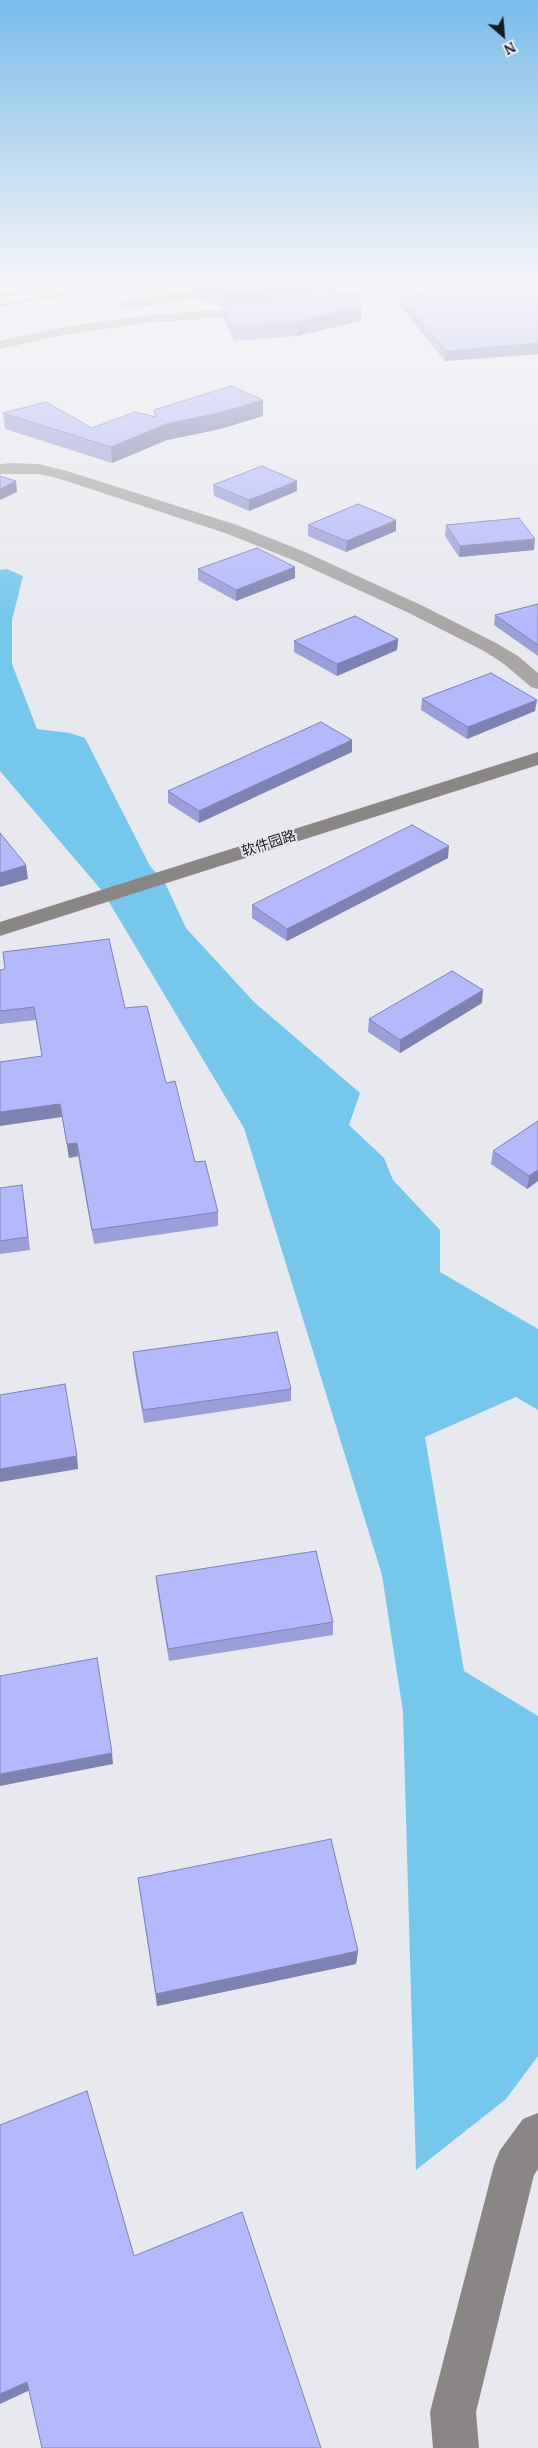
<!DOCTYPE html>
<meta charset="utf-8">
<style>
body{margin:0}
#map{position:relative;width:538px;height:2448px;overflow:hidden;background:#e8e9ef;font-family:"PT Serif",serif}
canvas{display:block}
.north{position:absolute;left:478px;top:10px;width:50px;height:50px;-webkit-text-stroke:4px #e8e9ef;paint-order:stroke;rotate:153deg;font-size:14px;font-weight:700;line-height:20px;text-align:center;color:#18191b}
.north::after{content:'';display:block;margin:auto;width:18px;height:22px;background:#18191b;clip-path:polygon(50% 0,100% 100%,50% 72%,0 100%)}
</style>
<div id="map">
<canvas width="538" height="2448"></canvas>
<div class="north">N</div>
</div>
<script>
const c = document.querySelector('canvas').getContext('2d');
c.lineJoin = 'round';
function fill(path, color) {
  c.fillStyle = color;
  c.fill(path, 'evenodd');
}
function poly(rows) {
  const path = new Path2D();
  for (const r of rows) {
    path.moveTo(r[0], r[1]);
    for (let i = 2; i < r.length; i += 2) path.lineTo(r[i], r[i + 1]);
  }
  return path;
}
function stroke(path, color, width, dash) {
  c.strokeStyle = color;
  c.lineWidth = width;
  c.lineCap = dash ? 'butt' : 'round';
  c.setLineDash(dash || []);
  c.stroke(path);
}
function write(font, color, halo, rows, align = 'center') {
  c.font = font + ' "PT Serif","Noto Sans SC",serif';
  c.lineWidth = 4;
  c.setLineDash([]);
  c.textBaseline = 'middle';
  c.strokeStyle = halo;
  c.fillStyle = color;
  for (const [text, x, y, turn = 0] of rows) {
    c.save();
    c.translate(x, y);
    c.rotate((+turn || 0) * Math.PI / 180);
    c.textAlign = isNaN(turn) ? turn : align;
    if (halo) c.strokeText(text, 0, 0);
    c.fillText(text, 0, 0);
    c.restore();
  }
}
fill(poly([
 [7,569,23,576,12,620,12,664,37,729,70,733,85,738,150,866,165,883,186,928,254,1002,360,1093,349,1125,384,1158,393,1180,440,1230,440,1272,538,1329,538,1410,516,1397,425,1437,464,1671,538,1716,538,2056,506,2099,416,2170,403,1712,382,1575,244,1128,103,892,0,771,0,570]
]), '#75c7ec');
fill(poly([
 [237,282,261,282,255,286,124,310,118,306,124,302,237,282],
 [319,282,331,282,349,304,348,307,338,307,319,282],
 [259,307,264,308,266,311,264,314,147,323,63,335,0,349,0,341,63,327,147,315,259,307],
 [12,463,38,464,67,471,237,525,305,552,421,605,496,643,518,656,538,673,538,689,531,687,504,664,484,651,409,613,293,560,225,533,57,478,38,474,0,474,0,464,12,463]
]), '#aaa6a6');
fill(poly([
 [538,752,538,765,0,936,0,922,538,752],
 [538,2113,538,2169,534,2175,476,2412,479,2448,433,2448,430,2412,494,2165,500,2150,523,2119,538,2113]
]), '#8b8686');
stroke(poly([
 [0,287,29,282],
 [0,296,80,282],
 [0,306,128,282]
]), '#6e6f72', 2, [4, 2]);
fill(poly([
 [312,282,312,296,308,298,361,306,361,321,297,336,234,341,223,319,223,307,196,299,196,284],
 [419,282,538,282,538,354,445,361,399,305,400,296,430,293],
 [154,410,263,416,220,429,167,440,112,463,5,429,3,413,92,428,155,417],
 [297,481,297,491,249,511,214,496,213,485],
 [308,525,396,531,346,552,308,536],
 [446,525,534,550,459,557,445,536],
 [295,567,295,578,236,601,198,580,198,569],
 [538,604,538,656,494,625,495,615],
 [398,639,397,650,337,676,294,652,294,641],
 [422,699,535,711,467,739,421,710],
 [352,740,352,752,199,823,168,803,168,791],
 [448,858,287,941,252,918,252,905],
 [0,970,125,1008,166,1083,195,1162,218,1212,218,1226,94,1244,78,1156,69,1158,62,1117,42,1056,36,1020,0,1024],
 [482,1003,400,1053,368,1032,369,1019],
 [538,1121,538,1181,527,1189,491,1164,493,1151],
 [0,1188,24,1198,30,1250,0,1254],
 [133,1352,291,1389,291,1401,144,1423,134,1365],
 [156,1576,333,1622,333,1635,169,1661,157,1588],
 [138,1878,358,1951,356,1964,157,2006]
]), '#9a9fd9');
fill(poly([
 [312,282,312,296,302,302,225,307,224,293],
 [361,306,361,321,297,336,297,322],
 [538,343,538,354,445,361,446,351],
 [263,400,263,416,220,429,167,440,112,463,111,447,166,424],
 [16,481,17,492,0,500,0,489],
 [297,481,297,491,249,511,249,500],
 [396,520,396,531,346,552,347,541],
 [535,539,534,550,459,557,460,546],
 [295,567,295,578,236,601,236,590],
 [398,639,397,650,337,676,337,664],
 [537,700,535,711,467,739,468,727],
 [352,740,352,752,199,823,199,811],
 [449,846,448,858,287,941,287,929],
 [26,865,28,879,0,887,0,873],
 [483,990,482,1003,400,1053,400,1040],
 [60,1104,62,1117,0,1126,0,1112],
 [77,1143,78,1156,69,1158,67,1144],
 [538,1170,538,1181,527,1189,529,1176],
 [77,1456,78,1469,0,1482,0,1469],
 [112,1753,113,1764,0,1786,0,1774],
 [358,1951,356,1964,157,2006,156,1994],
 [27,2382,30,2390,0,2404,0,2394]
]), '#7d82b0');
const building = poly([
 [211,282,312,282,302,287,224,293,196,284,211,282],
 [429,282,538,282,538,343,446,351,400,296,440,292,429,282],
 [359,294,361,306,297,322,233,326,223,304,359,294],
 [231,386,263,400,219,413,166,424,111,447,3,413,46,402,92,428,135,412,156,417,154,410,231,386],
 [262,466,297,481,249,500,213,485,262,466],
 [0,476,16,481,0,489,0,476],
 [358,504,396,520,347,541,308,525,358,504],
 [519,518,535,539,460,546,446,525,519,518],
 [257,548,295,567,236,590,198,569,257,548],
 [538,604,538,645,495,615,538,604],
 [355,616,398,639,337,664,294,641,355,616],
 [491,673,537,700,468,727,422,699,491,673],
 [321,722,352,740,199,811,168,791,321,722],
 [412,825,449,846,287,929,252,905,412,825],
 [0,833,26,865,0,873,0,833],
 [109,939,125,1008,147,1006,166,1083,175,1081,195,1162,205,1161,218,1212,92,1230,77,1143,67,1144,60,1104,0,1112,0,1062,42,1056,34,1007,0,1011,0,970,5,969,3,952,109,939],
 [452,971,483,990,400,1040,369,1019,452,971],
 [538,1121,538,1170,529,1176,493,1151,538,1121],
 [22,1185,28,1237,0,1241,0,1188,22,1185],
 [277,1332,291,1389,143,1410,133,1352,277,1332],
 [65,1384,77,1456,0,1469,0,1395,65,1384],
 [316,1551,333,1622,168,1649,156,1576,316,1551],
 [97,1658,112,1753,0,1774,0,1676,97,1658],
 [331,1839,358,1951,156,1994,138,1878,331,1839],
 [87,2091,134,2256,242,2212,321,2448,42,2448,27,2382,0,2394,0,2125,87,2091]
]);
fill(building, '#b3b9fc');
stroke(building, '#7d82b0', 1);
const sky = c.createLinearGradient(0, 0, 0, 624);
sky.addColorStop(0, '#7abcea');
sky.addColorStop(0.45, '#f5f5f8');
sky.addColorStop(1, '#f5f5f800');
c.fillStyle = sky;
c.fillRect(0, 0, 538, 624);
write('14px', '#18191b', '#e8e9ef', [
 ["软件园路",269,844,-18]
]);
</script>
